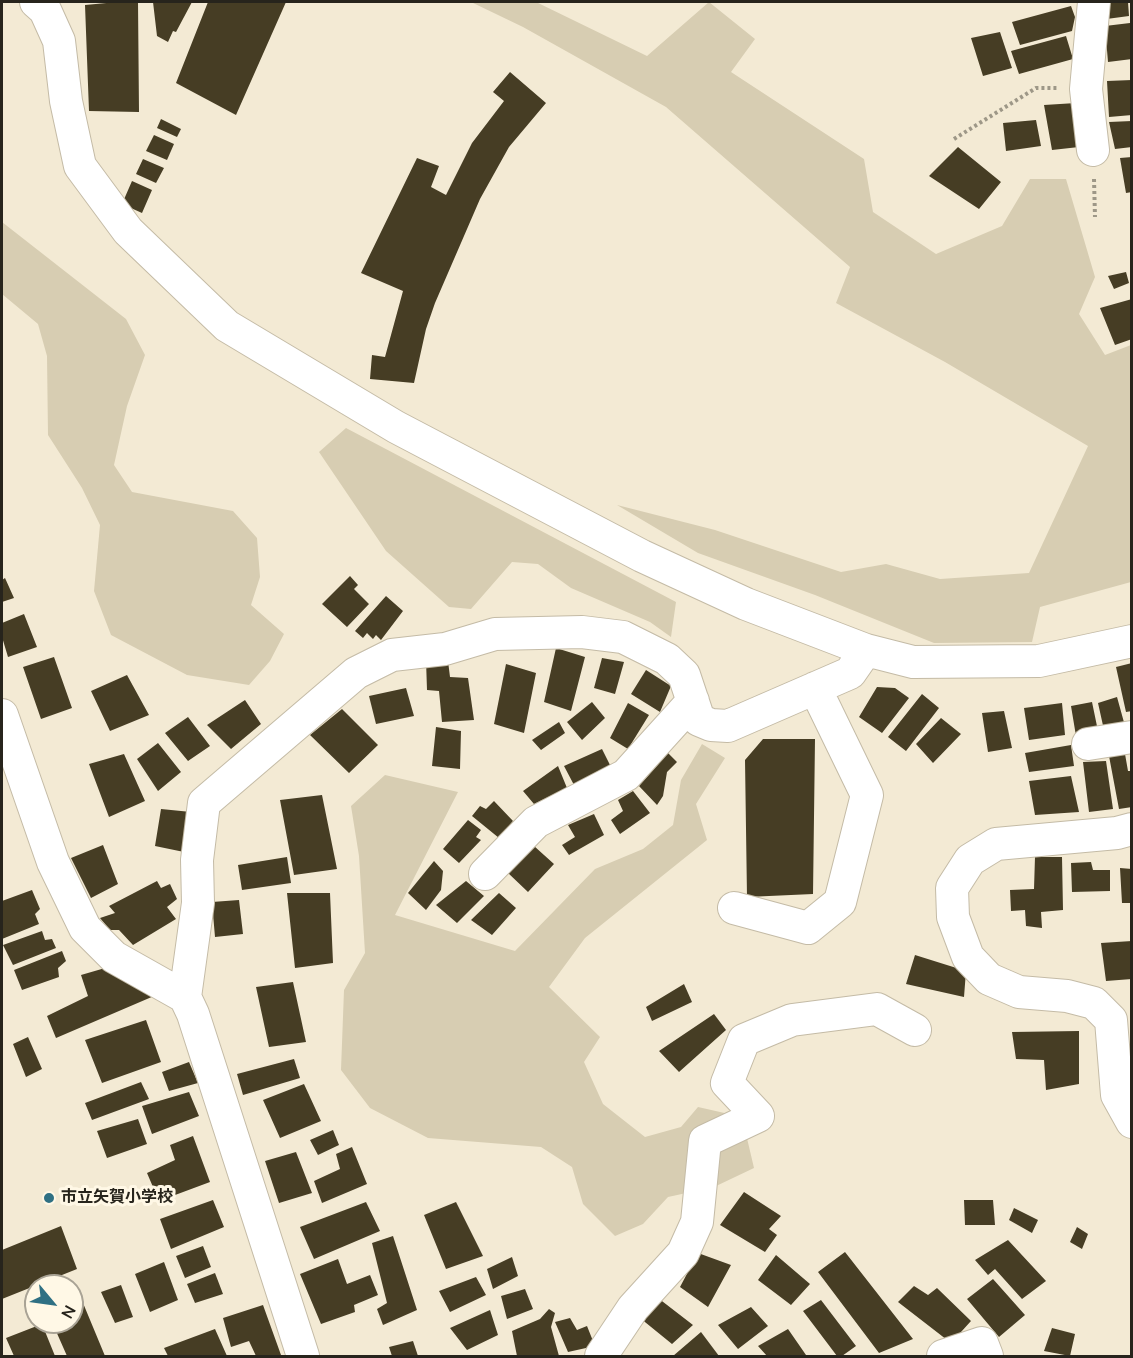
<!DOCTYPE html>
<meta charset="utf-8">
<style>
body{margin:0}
#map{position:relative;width:1133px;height:1358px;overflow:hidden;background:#f3ead4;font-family:"Nunito Sans",sans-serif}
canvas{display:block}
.frame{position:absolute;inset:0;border:3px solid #27241c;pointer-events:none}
.north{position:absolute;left:24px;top:1274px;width:60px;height:60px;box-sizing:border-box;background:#fff8e6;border:2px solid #a9a395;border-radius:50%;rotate:119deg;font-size:16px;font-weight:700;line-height:24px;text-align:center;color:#27241c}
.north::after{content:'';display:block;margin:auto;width:21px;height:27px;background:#2f7083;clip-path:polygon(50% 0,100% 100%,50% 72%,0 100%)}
</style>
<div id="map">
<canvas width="1133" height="1358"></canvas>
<div class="frame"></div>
<div class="north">N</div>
</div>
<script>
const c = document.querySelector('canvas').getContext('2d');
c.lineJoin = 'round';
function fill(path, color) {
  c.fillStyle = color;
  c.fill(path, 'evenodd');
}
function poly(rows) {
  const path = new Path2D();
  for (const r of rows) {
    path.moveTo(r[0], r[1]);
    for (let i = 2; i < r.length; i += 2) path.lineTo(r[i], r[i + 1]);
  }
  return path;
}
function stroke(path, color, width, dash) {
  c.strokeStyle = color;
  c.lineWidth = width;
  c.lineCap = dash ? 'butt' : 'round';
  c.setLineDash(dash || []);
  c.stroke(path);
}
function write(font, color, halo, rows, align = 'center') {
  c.font = font + ' "Nunito Sans","Noto Sans JP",sans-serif';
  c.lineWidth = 6;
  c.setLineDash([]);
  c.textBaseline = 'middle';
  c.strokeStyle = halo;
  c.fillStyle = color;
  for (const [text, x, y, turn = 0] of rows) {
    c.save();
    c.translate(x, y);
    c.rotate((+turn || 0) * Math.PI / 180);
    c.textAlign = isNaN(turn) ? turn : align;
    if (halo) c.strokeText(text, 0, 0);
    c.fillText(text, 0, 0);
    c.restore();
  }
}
fill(poly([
 [471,2,536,2,647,56,709,2,755,39,731,72,864,159,873,212,936,254,1002,226,1030,179,1066,179,1095,277,1079,314,1105,355,1131,345,1131,582,1040,607,1032,642,934,643,815,595,698,553,617,505,715,530,841,572,886,564,940,579,1029,573,1088,446,945,362,836,303,850,267,666,107,523,27],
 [2,222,126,319,145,355,127,406,114,465,132,492,233,511,257,538,260,577,251,605,284,634,270,661,249,685,187,675,111,635,94,591,100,525,82,488,48,435,47,356,38,324,2,294],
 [346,428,676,602,671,637,650,622,571,588,538,564,512,562,471,609,449,607,386,551,319,452],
 [702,744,725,758,696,804,707,840,585,938,549,987,600,1037,584,1062,603,1104,645,1137,681,1127,698,1107,742,1117,754,1168,714,1187,668,1197,643,1224,615,1236,583,1204,572,1167,541,1147,428,1138,370,1108,341,1070,344,990,365,953,359,856,351,806,385,775,458,792,395,915,515,951,595,869,643,849,673,825,681,780]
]), '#d7cdb2');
fill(poly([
 [117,2,138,2,139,112,89,111,85,5],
 [153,2,192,2,176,32,173,31,168,42,157,36],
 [208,2,286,2,236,115,176,83],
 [1102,2,1128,2,1129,16,1099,20],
 [1071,6,1075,17,1072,31,1020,45,1012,22],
 [1130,23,1132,59,1108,62,1105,26],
 [1000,32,1012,68,983,76,971,38],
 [1066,36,1073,59,1019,74,1011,51],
 [510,72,546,103,509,147,480,199,435,303,426,329,414,383,370,379,372,355,385,357,403,291,361,273,417,158,439,166,431,187,446,195,472,143,504,101,493,92],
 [1132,80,1132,115,1109,117,1107,81],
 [1076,103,1079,147,1052,150,1044,105],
 [161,119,181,129,177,137,157,128],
 [1036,120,1041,146,1006,151,1003,123],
 [1132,121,1132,147,1115,149,1109,122],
 [154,135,174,144,167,160,146,151],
 [958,147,1001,182,979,209,929,176],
 [1132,157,1132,192,1126,193,1120,158],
 [143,159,164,168,156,183,136,174],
 [132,181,152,190,142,213,122,204],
 [1126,272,1129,283,1114,289,1108,276],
 [1132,299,1132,339,1115,345,1100,308],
 [350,576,358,585,354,589,369,604,347,627,322,604],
 [5,578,14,598,2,602,2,580],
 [386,596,403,611,381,640,376,635,373,639,367,633,363,638,355,631],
 [24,614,37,647,8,657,2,637,2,623],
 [556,648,585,657,571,711,544,702],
 [54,657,72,708,41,719,23,667],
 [602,658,624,662,615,694,594,688],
 [426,660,448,661,450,677,468,678,474,720,442,722,439,691,427,690],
 [1132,663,1132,711,1126,712,1116,667],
 [506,664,536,673,524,733,494,724],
 [646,670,671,686,660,712,631,694],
 [127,675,149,715,110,731,91,691],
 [877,687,895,688,909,698,882,733,859,717],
 [406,688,414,716,376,724,369,696],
 [922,694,939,708,906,751,888,737],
 [1117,697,1125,726,1104,730,1098,703],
 [245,700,261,724,231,749,207,725],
 [592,702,605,718,582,740,567,722],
 [1092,702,1098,731,1076,736,1071,706],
 [628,703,649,715,628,749,610,738],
 [1062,703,1065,735,1029,740,1024,708],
 [342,709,378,745,349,773,310,735],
 [1004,711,1012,748,988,752,982,713],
 [188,717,210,746,188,761,165,733],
 [941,718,961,734,933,763,916,744],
 [559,722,565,733,541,750,532,740],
 [436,727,461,731,460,769,432,766],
 [763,739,815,739,813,894,747,897,745,760],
 [158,743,181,772,158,791,137,759],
 [1071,745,1074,766,1029,772,1025,753],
 [602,749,611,767,574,785,564,766],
 [668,753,677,762,667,772,663,796,657,805,639,786],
 [124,754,145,801,109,817,89,764],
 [1125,754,1128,771,1132,771,1132,807,1119,809,1109,756],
 [1106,761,1113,809,1089,812,1083,762],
 [558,766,567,788,534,804,523,791],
 [1071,776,1079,812,1035,815,1029,781],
 [633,791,650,813,620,834,611,820,623,811,618,800],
 [322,795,337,869,294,875,280,800],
 [494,801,513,821,499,838,472,816,480,806,486,809],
 [161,809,191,812,184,852,155,846],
 [594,814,604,835,569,855,562,845,575,837,568,825],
 [468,820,481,830,476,837,481,840,459,863,443,849],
 [103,845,118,884,91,898,71,858],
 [534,846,554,864,528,892,507,872],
 [287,857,291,883,242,890,238,865],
 [1035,857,1062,857,1063,910,1041,912,1042,928,1026,926,1025,910,1011,911,1010,890,1034,889],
 [434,861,443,871,441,890,426,910,408,893],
 [1091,862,1093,870,1110,870,1110,891,1072,892,1071,863],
 [1120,868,1132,869,1132,903,1122,903],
 [157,881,161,888,170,884,177,899,167,907,176,919,133,945,119,930,110,930,100,918,115,913,109,906],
 [466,881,484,896,457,923,436,905],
 [32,890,40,909,35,914,39,924,2,939,2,901],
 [287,893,330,893,333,963,295,968],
 [499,893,516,908,492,935,471,920],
 [239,900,243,934,215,937,212,902],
 [42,931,45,940,52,939,56,948,13,965,3,945],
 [1132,941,1132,979,1106,981,1101,943],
 [62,951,66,961,58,968,59,977,22,990,14,970],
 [915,955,966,971,964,997,906,984],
 [112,966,154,996,56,1038,47,1016,88,996,81,975],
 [293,982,306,1042,269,1047,256,987],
 [684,984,692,1002,652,1021,646,1007],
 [714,1014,726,1030,679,1072,659,1051],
 [146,1020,161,1062,102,1083,85,1040],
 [1079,1031,1079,1084,1046,1090,1044,1060,1016,1059,1012,1032],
 [28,1037,42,1069,26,1077,13,1044],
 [294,1059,300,1078,243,1095,237,1074],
 [189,1062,198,1083,169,1091,162,1072],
 [141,1082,149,1099,92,1120,85,1103],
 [304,1084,321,1121,280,1138,263,1100],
 [189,1092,199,1116,152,1134,142,1106],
 [138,1119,147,1144,107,1158,97,1131],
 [333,1130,339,1145,318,1155,310,1140],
 [193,1136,210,1182,159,1201,147,1173,175,1160,170,1145],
 [352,1147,367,1184,322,1203,314,1181,340,1169,336,1154],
 [296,1152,312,1193,279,1203,265,1161],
 [744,1192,781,1216,769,1229,777,1235,765,1252,720,1225],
 [213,1200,224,1227,171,1249,160,1219],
 [964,1200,993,1200,995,1225,965,1225],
 [366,1202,380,1231,314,1259,300,1227],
 [456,1202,483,1256,446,1269,424,1215],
 [1014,1208,1038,1220,1032,1233,1009,1220],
 [61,1226,77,1269,2,1299,2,1250],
 [1077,1227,1088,1234,1082,1249,1070,1242],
 [393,1236,417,1310,383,1325,377,1309,387,1303,372,1243],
 [1008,1240,1046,1281,1022,1299,995,1269,988,1275,975,1260],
 [203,1246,211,1267,185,1278,176,1256],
 [845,1252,913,1339,879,1353,818,1272],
 [698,1253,731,1265,708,1307,680,1287],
 [776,1255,810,1284,791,1305,758,1280],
 [512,1257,518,1276,493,1289,487,1269],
 [338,1259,347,1284,370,1275,378,1295,354,1305,355,1312,321,1324,300,1274],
 [164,1262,178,1300,150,1312,135,1274],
 [215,1273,223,1294,195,1303,187,1284],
 [476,1277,486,1295,450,1312,439,1291],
 [993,1279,1025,1315,999,1337,967,1299],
 [121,1285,133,1317,115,1323,101,1292],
 [914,1286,928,1295,937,1288,971,1321,951,1343,898,1302],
 [525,1289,533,1309,507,1319,501,1296],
 [658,1298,693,1325,672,1344,640,1318],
 [821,1300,856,1346,842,1356,837,1356,803,1311],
 [83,1303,105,1356,67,1356,52,1322,72,1322,72,1308],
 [263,1305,281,1355,278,1356,256,1356,249,1341,231,1347,223,1318],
 [751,1307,768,1326,738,1349,718,1325],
 [549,1309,555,1313,551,1327,559,1356,517,1356,512,1331,540,1319],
 [490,1310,498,1335,467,1350,450,1328],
 [570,1318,577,1330,587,1326,595,1346,568,1352,555,1322],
 [42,1324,55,1356,14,1356,6,1338],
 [1052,1328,1075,1334,1070,1356,1044,1351],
 [215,1329,227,1356,168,1356,164,1348],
 [788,1329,806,1355,767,1356,758,1346],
 [701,1332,719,1356,673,1356],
 [413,1341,418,1356,392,1356,389,1347]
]), '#463d24');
const minor = poly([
 [36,2,45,10,59,41,66,101,80,166,128,231,227,326,396,427,642,556,746,604,866,650,913,662,1039,661,1132,641],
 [1093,150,1086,89,1094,2],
 [2,715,53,862,85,928,114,957,185,997,193,1014,303,1356],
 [1088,744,1132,737],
 [1132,829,1117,833,996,844,970,860,952,888,953,917,968,957,989,979,1019,992,1067,996,1094,1003,1111,1020,1117,1095,1132,1122],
 [485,874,536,822,626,775,693,701],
 [734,908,808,928,840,902,867,795,815,688],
 [185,997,198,903,197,860,204,803,356,673,392,655,445,649,495,634,582,632,623,637,667,659,684,675,699,720,711,725,728,726,850,673,866,650],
 [601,1356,633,1308,683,1253,697,1222,705,1141,758,1116,727,1083,744,1040,792,1020,877,1009,915,1030],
 [943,1356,982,1343,987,1356]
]);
stroke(minor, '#c4bba6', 34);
stroke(poly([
 [954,139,1036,88,1058,88],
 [1094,179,1095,217]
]), '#9d9787', 4, [3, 3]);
stroke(minor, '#fff', 32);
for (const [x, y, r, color] of [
 [49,1198,6,"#2f7083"]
]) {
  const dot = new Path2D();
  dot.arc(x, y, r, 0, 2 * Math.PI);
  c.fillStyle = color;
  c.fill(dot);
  stroke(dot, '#fff8e6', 2);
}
write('bold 16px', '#27241c', '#fff8e6', [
 ["市立矢賀小学校",61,1198]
], 'left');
</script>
